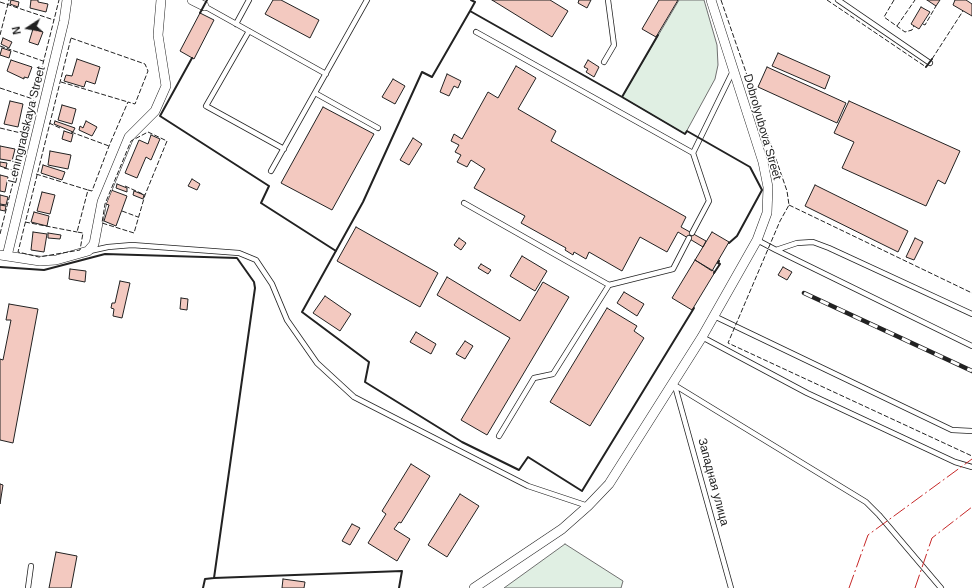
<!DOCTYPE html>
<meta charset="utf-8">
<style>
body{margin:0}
#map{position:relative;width:972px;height:588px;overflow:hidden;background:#fff;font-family:Arial,sans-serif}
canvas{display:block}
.north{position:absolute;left:8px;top:8px;width:40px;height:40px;-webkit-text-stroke:3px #fff;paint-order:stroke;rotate:258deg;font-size:11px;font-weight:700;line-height:16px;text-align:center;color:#222}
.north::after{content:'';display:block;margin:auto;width:14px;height:18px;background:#222;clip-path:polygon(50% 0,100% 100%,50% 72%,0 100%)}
</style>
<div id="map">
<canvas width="972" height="588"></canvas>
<div class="north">N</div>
</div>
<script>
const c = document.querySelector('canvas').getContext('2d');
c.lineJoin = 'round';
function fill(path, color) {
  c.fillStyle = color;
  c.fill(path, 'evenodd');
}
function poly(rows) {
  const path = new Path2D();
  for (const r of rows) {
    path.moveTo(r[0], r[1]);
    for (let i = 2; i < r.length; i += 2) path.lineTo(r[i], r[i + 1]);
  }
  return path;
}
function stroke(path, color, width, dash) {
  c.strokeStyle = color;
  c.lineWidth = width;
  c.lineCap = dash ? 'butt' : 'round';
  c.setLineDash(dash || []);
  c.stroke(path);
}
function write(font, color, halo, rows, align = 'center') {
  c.font = font + ' Arial,sans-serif';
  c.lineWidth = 3;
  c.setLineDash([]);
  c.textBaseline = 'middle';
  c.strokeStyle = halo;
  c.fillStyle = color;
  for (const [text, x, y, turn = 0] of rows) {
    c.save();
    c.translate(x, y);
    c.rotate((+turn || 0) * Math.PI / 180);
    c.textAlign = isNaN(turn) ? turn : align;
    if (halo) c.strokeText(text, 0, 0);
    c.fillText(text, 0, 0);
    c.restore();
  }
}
const green = poly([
 [679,0,704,0,717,45,718,65,715,79,685,134,622,97,679,0],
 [565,544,623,581,621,588,504,588,565,544]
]);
fill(green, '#e0efe3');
stroke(green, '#6f6f6f', 1);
const building = poly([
 [11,0,19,2,18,7,10,4,11,0],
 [31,0,38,0,38,2,48,4,46,12,30,8,31,0],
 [273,0,281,0,319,20,310,38,265,14,273,0],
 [492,0,550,0,568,11,552,37,492,0],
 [579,0,591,0,587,8,578,3,579,0],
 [659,0,678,0,656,37,642,29,659,0],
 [927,0,940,0,936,6,927,0],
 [955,0,966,0,972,4,972,16,953,5,955,0],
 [921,7,930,12,919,29,911,24,921,7],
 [200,13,214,20,194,59,180,51,200,13],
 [33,29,43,32,38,45,29,42,33,29],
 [3,38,12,42,9,48,1,44,3,38],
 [2,48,11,51,9,58,0,55,2,48],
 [778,53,830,76,825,89,772,66,778,53],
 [77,59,100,67,95,84,86,81,84,87,64,81,66,75,72,76,77,59],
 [11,60,32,67,28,78,24,77,24,79,7,71,11,60],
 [588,60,599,67,594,77,586,72,588,69,584,67,588,60],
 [516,66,536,78,518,109,556,131,551,141,686,217,681,227,706,241,703,247,678,232,667,252,640,237,622,271,589,252,586,259,574,252,573,255,565,250,566,248,521,223,525,216,474,188,485,169,471,160,467,167,457,162,461,155,455,152,459,145,451,141,454,134,462,139,488,92,498,98,516,66],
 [767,67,846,103,837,123,758,87,767,67],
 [447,74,461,81,458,88,454,86,449,96,440,92,447,74],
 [393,79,405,86,395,104,382,97,393,79],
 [10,101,23,104,18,127,4,124,10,101],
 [849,101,960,151,945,184,938,180,926,206,842,168,854,142,834,133,849,101],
 [62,105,76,109,72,124,58,120,62,105],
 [323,107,374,134,332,210,281,183,323,107],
 [55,121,75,128,73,132,54,124,55,121],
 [86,121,97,127,92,136,79,130,80,126,83,128,86,121],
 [64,131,73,134,71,142,62,139,64,131],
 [151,135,160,139,151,160,146,157,137,178,125,173,139,140,148,144,151,135],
 [413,138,422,144,409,165,400,160,413,138],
 [0,146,15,149,12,161,0,159,0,146],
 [50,151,71,155,68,169,48,165,50,151],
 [0,162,7,163,6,168,0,166,0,162],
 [43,165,65,172,62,180,41,173,43,165],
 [0,175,8,177,5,192,0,191,0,175],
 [192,179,200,184,197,190,188,186,192,179],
 [117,184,127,188,127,192,116,188,117,184],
 [815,185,908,231,898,252,805,206,815,185],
 [111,190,127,196,116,226,104,221,109,205,106,204,111,190],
 [134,191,144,195,143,199,133,195,134,191],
 [42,192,55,195,50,214,37,211,42,192],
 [0,195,8,197,6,205,0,204,0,195],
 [0,205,6,206,5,211,0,210,0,205],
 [34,212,49,216,47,226,31,222,34,212],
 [356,227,438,273,420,307,337,261,356,227],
 [33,232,47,234,44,252,31,250,33,232],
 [712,232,729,242,712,271,695,260,712,232],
 [48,233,61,235,60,239,48,238,48,233],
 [459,238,466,243,461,250,454,245,459,238],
 [915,238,923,242,914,260,906,257,915,238],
 [522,256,547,271,535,291,510,276,522,256],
 [695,260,715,272,692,310,672,298,695,260],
 [481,264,491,270,488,274,478,268,481,264],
 [783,267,792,272,787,280,778,275,783,267],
 [70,269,86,271,85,282,69,279,70,269],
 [447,277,520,321,543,282,569,297,487,435,461,420,510,338,437,295,447,277],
 [120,281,130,283,122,318,113,316,114,309,111,308,112,303,115,303,120,281],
 [624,292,644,304,637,316,617,303,624,292],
 [325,296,351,314,340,331,313,313,325,296],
 [181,298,188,299,187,310,180,309,181,298],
 [9,304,38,309,13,443,0,440,0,359,3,360,11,320,6,320,9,304],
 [607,308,637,326,634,331,644,338,590,426,550,402,607,308],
 [416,332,436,344,431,354,410,342,416,332],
 [465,341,473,346,465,359,456,354,465,341],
 [411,464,430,476,401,523,399,522,394,529,410,539,397,561,368,543,386,514,382,511,411,464],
 [0,484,3,485,0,504,0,484],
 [460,494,479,506,447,557,428,545,460,494],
 [352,524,360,528,350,545,342,541,352,524],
 [56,552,77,556,71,588,49,588,56,552],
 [283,579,305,582,304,588,282,588,283,579]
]);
fill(building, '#f3c9c0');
stroke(building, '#222', 1);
const service = poly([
 [838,0,930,63],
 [204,6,326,74],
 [236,24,249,0],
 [249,31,206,106,284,149],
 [476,32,693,153,733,71],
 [604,62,614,45,608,0],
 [315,93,378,128],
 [271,171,367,0],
 [464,203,609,285,673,269,689,238],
 [692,233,709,201,693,153],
 [757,240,776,250,797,243,813,242,829,248,972,314],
 [776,250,972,346],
 [90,251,108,247,132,245,239,253,256,260,272,284,287,320,317,363,354,397,528,486,588,506],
 [714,316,952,430,972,431],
 [702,337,807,393,955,462,972,467],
 [675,386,731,588],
 [676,386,866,502,879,515,941,588],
 [499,436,534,378,553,374,609,285],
 [28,588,31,566]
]);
const minor = poly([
 [192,0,204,6],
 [0,255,40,261,56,260,88,251,94,244,102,202,129,137,155,111,166,86,158,35,161,0],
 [7,256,64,21,67,0],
 [474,588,562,529,588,506,609,484,702,337,757,240,767,213,768,187,763,162,711,0]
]);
stroke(service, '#222', 6);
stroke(minor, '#222', 10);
stroke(service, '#fff', 4.5);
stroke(minor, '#fff', 9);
const rail = poly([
 [804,293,972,371]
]);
stroke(rail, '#222', 4.5);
stroke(rail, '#fff', 3, [9]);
stroke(poly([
 [721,0,787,191,789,205,780,221,728,343,972,456],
 [827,0,926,67],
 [894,0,884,17,905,32,912,30,914,26],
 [0,2,54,20],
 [923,24,925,25,936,6],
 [897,26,915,0],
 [0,35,9,0],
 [71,38,145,64,148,71,135,104,128,102,109,146,92,191,88,190,77,232,83,233,80,250,39,257,18,252,71,38],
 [0,46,43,61],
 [932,59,963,11],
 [61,82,128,102],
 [0,88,33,99],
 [49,123,60,128],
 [0,128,25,134],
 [71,132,109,146],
 [148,132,167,141,145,195,134,233,102,223,105,204,131,141,148,132],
 [4,168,16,171],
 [36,174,88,190],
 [125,186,145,195],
 [789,205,972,293],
 [122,211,138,217],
 [25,222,77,232],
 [0,234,59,0]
]), '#222', 1, [5, 2]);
stroke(poly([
 [471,0,475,2,470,11,432,77,422,72,363,202,302,312,369,362,365,382,462,442,519,470,528,457,582,491,694,308],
 [470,11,622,97],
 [200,13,207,0],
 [658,35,622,97,685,134,687,131,750,167,762,190,737,236,729,243],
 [192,58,160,116,269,186,261,203,336,251],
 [926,67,932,59],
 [0,267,44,270,105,254,237,258,254,282,255,288,214,578,205,579,203,588],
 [714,273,720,264,718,263,719,261],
 [214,578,402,571,399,588]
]), '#222', 2);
stroke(poly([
 [849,588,868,535,972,459],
 [915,588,932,538,972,507]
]), '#c62828', 1, [14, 3, 2, 3]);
write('12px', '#222', '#fff', [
 ["Leningradskaya Street",27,125,-76],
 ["Dobrolyubova Street",762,127,74],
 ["Западная улица",713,482,75]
]);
</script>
